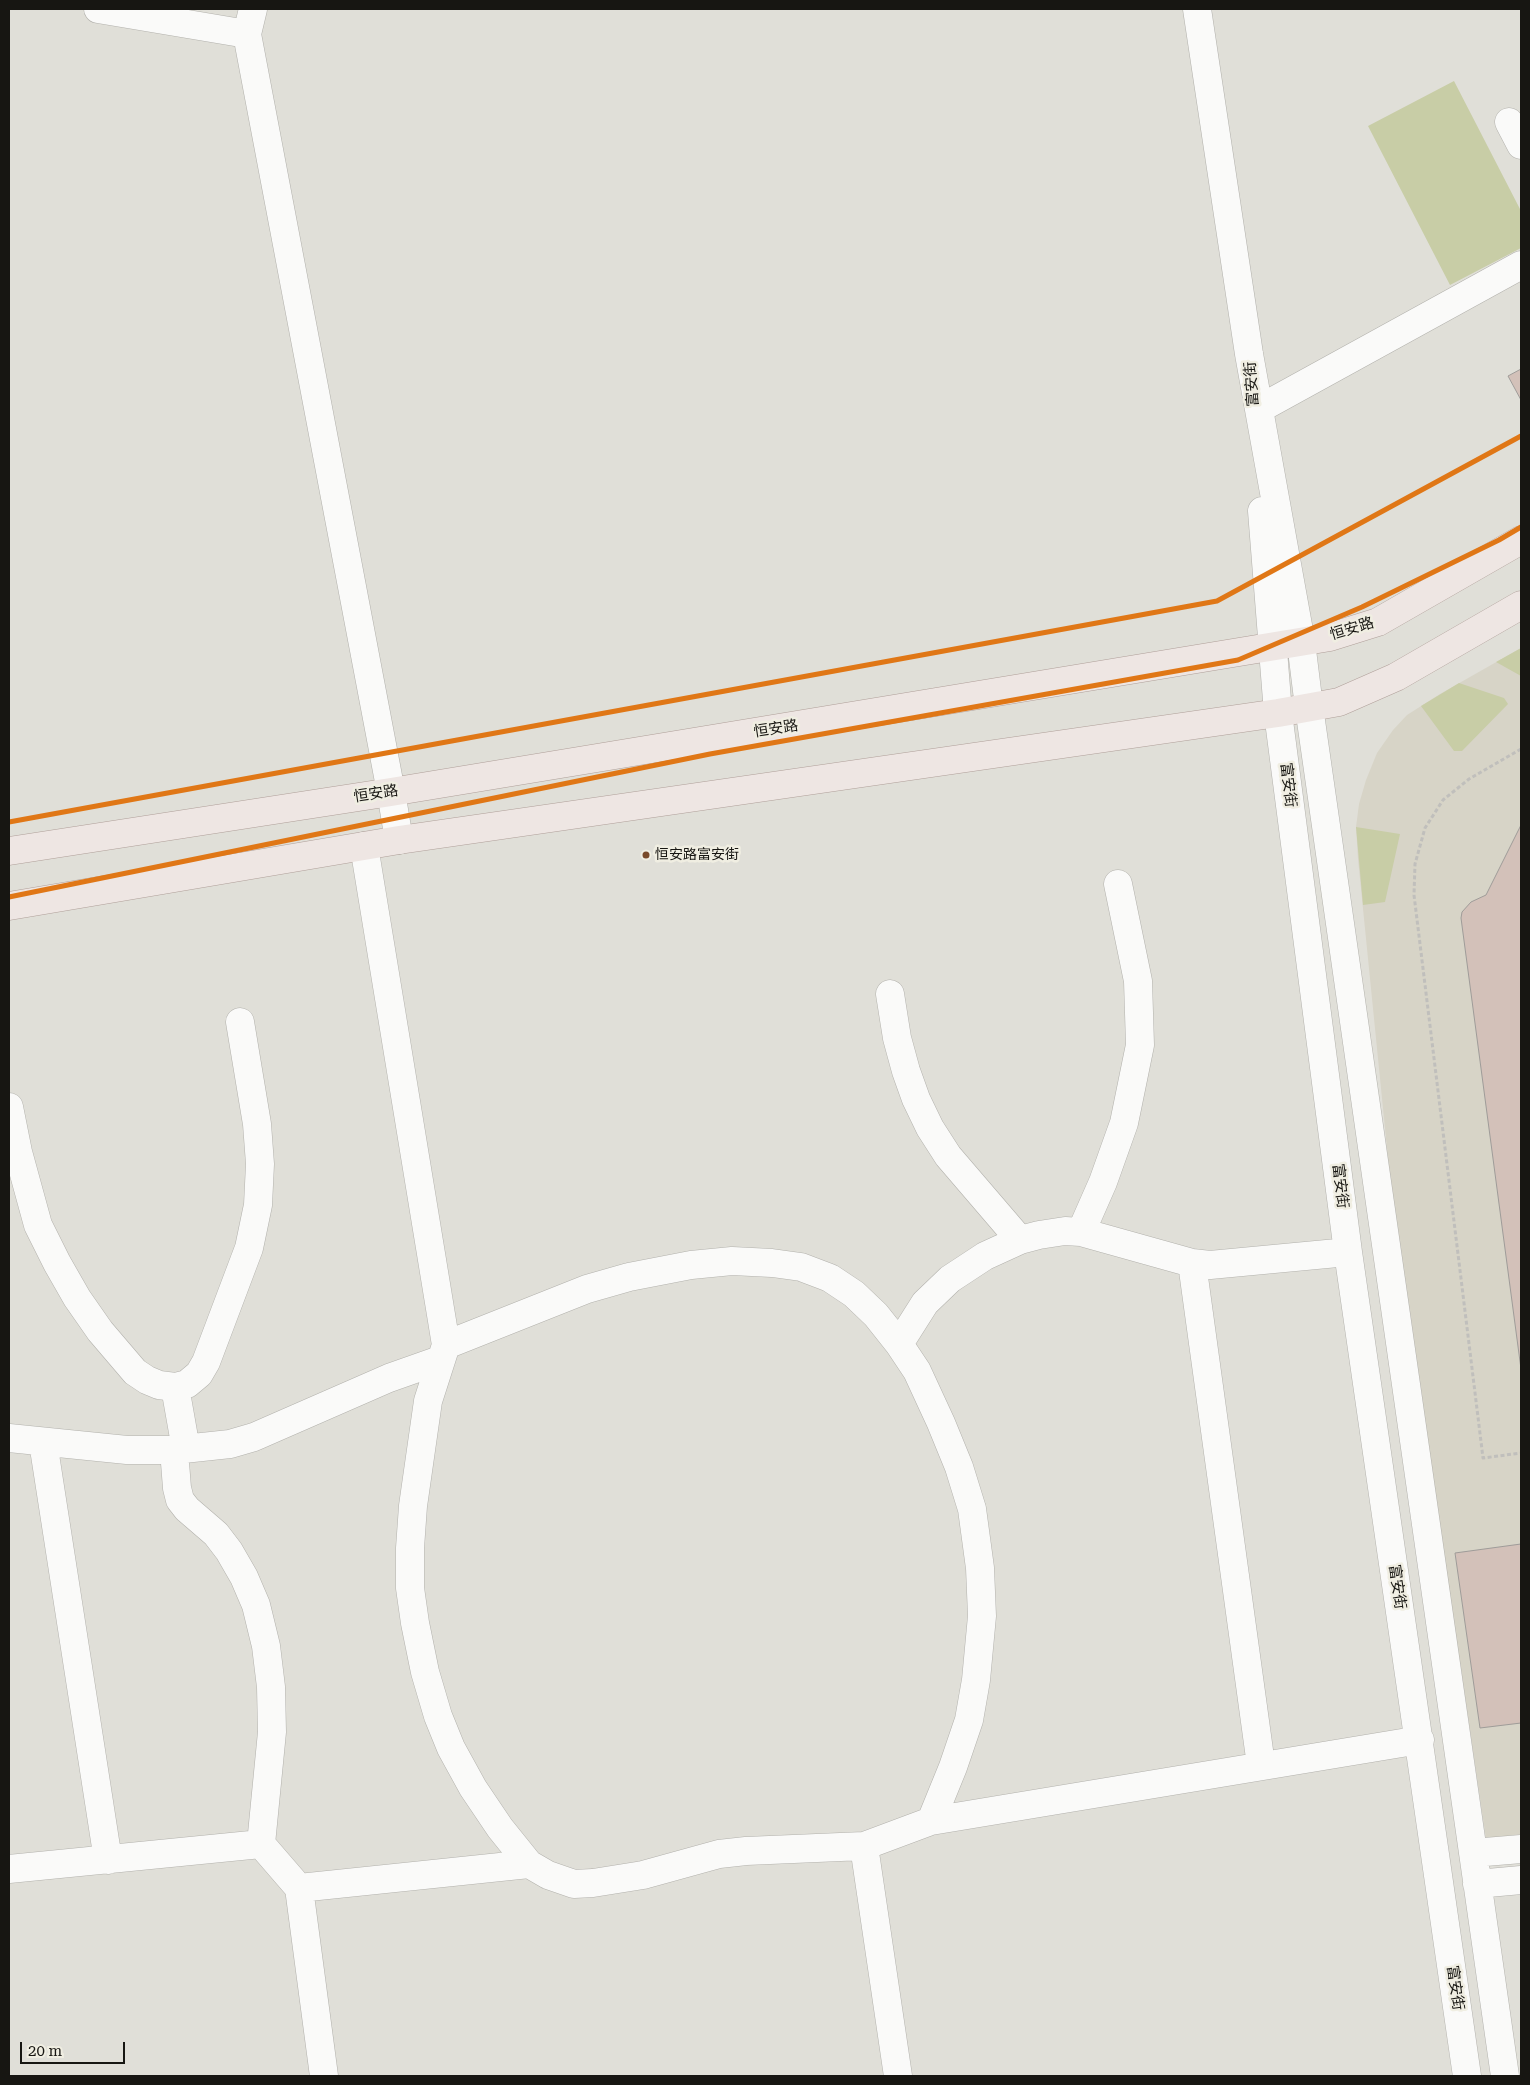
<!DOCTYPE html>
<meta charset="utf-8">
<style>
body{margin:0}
#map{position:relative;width:1530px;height:2085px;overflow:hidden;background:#e0dfd8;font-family:"Roboto Serif",serif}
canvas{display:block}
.frame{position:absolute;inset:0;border:10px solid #171612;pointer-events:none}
.scale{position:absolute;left:20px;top:2042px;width:105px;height:22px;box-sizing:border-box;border:2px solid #171612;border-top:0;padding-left:6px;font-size:15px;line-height:18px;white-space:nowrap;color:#171612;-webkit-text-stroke:4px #f0eee2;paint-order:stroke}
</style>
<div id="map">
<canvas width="1530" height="2085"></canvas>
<div class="frame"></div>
<div class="scale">20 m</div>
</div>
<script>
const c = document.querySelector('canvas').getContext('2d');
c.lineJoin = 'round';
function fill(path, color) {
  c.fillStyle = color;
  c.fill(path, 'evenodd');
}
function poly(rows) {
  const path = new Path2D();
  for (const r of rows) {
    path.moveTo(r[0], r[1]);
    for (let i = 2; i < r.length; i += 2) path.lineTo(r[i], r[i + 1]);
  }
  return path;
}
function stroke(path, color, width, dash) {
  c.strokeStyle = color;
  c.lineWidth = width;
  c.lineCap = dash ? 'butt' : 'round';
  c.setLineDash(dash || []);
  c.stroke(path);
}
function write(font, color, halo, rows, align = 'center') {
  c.font = font + ' "Roboto Serif","Noto Sans SC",serif';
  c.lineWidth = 5;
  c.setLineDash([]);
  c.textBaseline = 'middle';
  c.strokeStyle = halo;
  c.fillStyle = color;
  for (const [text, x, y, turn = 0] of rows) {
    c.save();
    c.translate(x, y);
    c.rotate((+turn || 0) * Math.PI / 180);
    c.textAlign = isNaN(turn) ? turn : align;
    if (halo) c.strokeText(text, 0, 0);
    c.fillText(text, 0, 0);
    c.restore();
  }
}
fill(poly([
 [1521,648,1521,1834,1486,1839,1394,1218,1358,859,1356,827,1359,804,1366,780,1377,753,1393,730,1407,715,1440,694]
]), '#d7d4c7');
fill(poly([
 [1454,81,1521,211,1521,248,1450,285,1368,126],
 [1521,648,1521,676,1496,662],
 [1459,683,1504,698,1508,704,1462,751,1454,751,1421,706],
 [1356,827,1400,834,1385,902,1363,905]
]), '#c8cda6');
const building = poly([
 [1521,369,1521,400,1508,376,1521,369],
 [1521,825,1521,1369,1461,918,1462,912,1471,902,1486,895,1521,825],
 [1521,1544,1521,1723,1480,1728,1455,1553,1521,1544]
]);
fill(building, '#d3c1b9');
stroke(building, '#9f9c99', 1);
const minor = poly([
 [98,9,247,34],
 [253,9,247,34,391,792,399,840],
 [1197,9,1249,354,1301,642,1309,707,1505,2076],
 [1509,122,1521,145],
 [1259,409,1521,265],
 [1262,511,1278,713,1348,1252,1467,2076],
 [364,846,446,1345,428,1401,413,1506,410,1548,410,1588,415,1623,425,1672,438,1716,451,1748,473,1788,500,1828,529,1864,548,1875,574,1884,593,1883,643,1875,719,1854,746,1851,864,1846,931,1821,1420,1740],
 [890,994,897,1038,906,1071,916,1099,930,1128,948,1156,1020,1240],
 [9,1107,18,1152,38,1225,57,1263,77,1298,100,1331,135,1372,147,1380,159,1385,175,1387,187,1384,199,1374,206,1362,249,1248,258,1205,260,1164,257,1124,240,1022],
 [1081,1232,1103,1182,1124,1123,1140,1045,1138,981,1118,884],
 [1192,1263,1261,1765],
 [899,1344,925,1303,950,1279,985,1256,1020,1240,1039,1235,1065,1231,1081,1232,1192,1263,1210,1265,1348,1252],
 [446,1345,587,1289,629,1277,691,1265,732,1261,772,1263,801,1267,830,1278,854,1294,876,1315,899,1344,917,1371,941,1423,959,1467,972,1509,980,1568,982,1616,976,1680,969,1720,953,1767,931,1821],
 [175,1387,186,1449],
 [9,1438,127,1450,174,1450,230,1444,254,1437,389,1378,440,1360],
 [43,1442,108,1860],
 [174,1450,177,1488,180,1500,187,1509,216,1534,229,1551,244,1577,256,1605,266,1646,271,1687,272,1732,261,1844,299,1888,324,2076],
 [864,1846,898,2076],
 [1473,1853,1521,1849],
 [9,1869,261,1844],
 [1477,1884,1521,1880],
 [299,1888,529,1864]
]);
const major = poly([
 [9,851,391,792,1330,637,1378,622,1521,540],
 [9,906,399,840,1278,713,1339,702,1396,677,1521,605]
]);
stroke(minor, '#b2b1ac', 29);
stroke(major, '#af9f99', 29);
stroke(poly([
 [1521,749,1469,779,1443,800,1425,828,1415,864,1414,895,1483,1458,1521,1453]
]), '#c0bfbc', 3, [4, 2.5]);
stroke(minor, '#fafaf9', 28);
stroke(major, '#eee6e3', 28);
stroke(poly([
 [9,822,1217,601,1521,436],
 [9,897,710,754,1238,660,1362,607,1499,540,1521,527]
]), '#e07716', 5);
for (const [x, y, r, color] of [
 [646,855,4.5,"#7a4b2a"]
]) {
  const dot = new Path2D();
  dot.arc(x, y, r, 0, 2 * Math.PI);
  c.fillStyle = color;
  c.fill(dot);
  stroke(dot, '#f0eee2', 2);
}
write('14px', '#171612', '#f0eee2', [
 ["恒安路富安街",655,855]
], 'left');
write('15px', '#171612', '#f0eee2', [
 ["富安街",1252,384,-94],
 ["恒安路",1352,629,-17],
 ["恒安路",776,729,-9],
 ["富安街",1288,785,83],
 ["恒安路",376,794,-9],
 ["富安街",1340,1186,83],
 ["富安街",1397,1587,82],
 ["富安街",1455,1988,82]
]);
</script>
